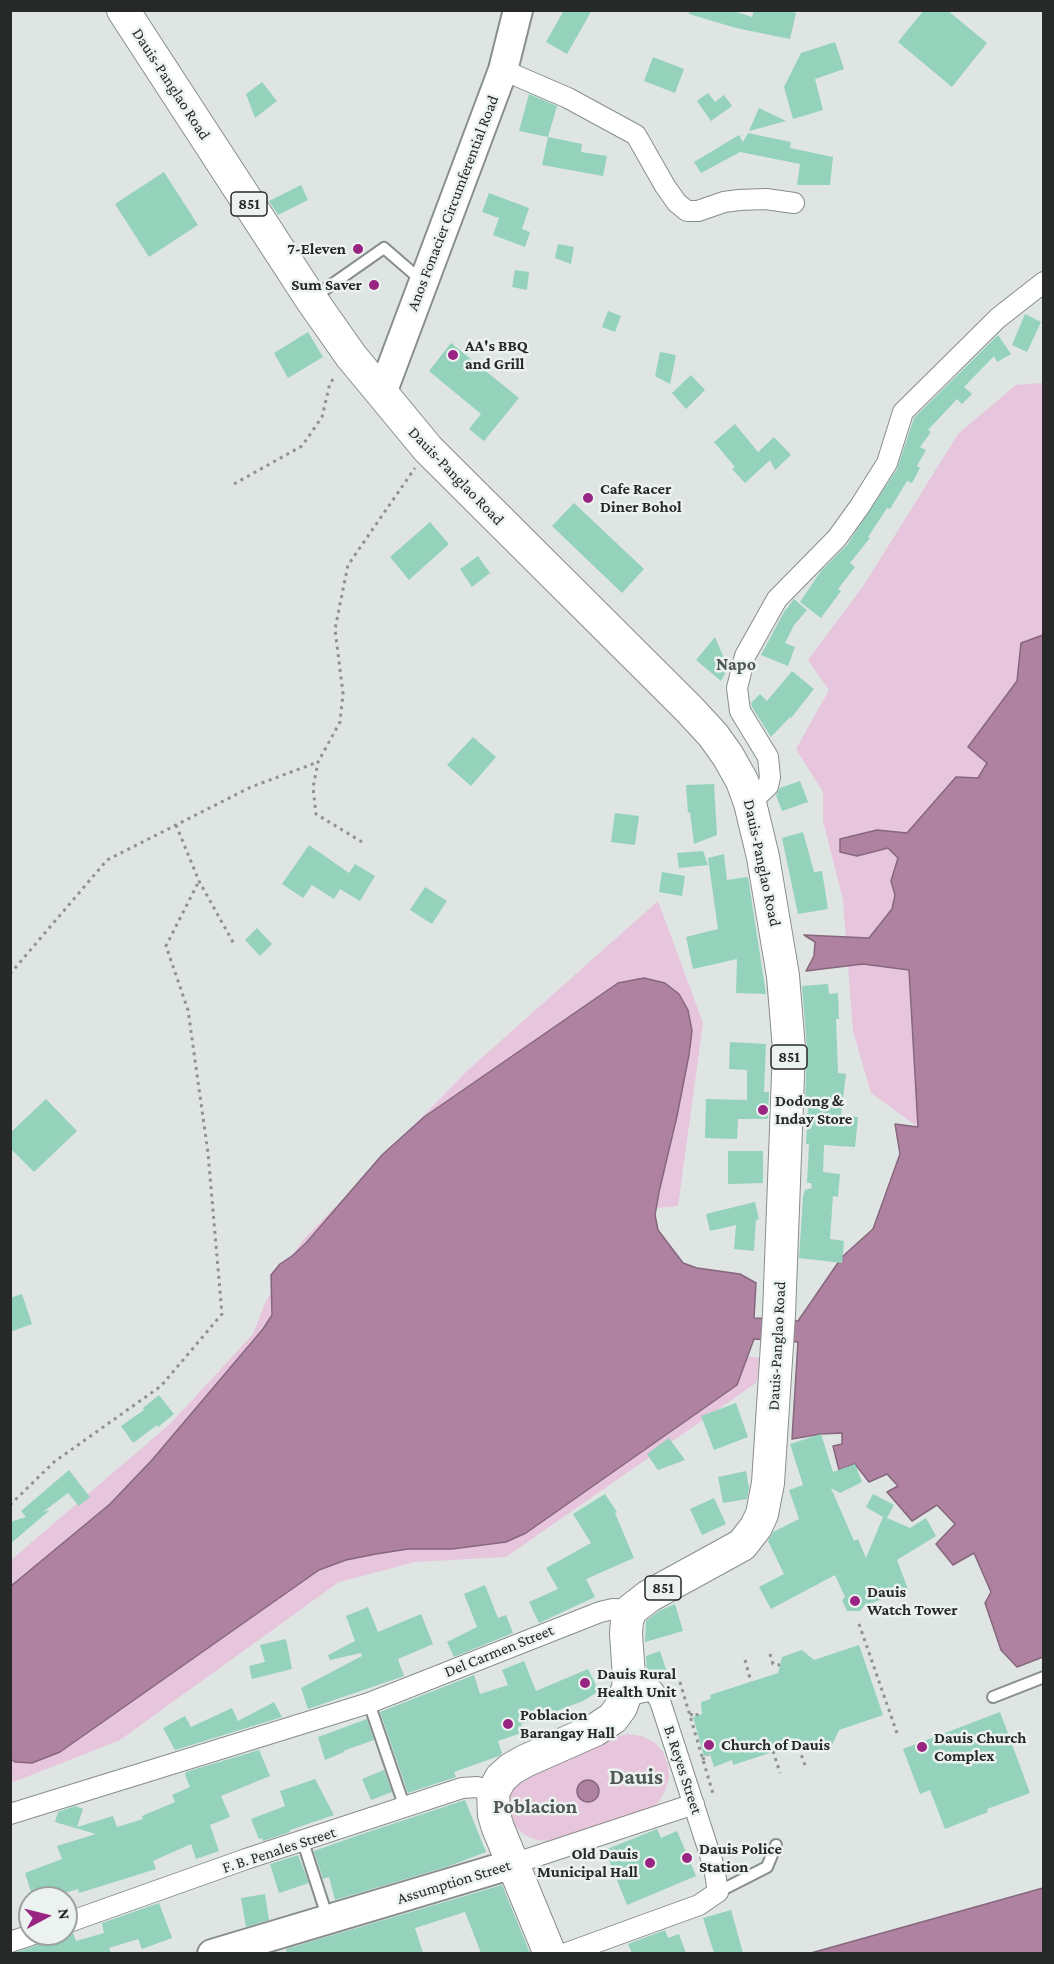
<!DOCTYPE html>
<style>
body{margin:0}
#map{position:relative;width:1054px;height:1964px;overflow:hidden;background:#dee5e2;font-family:"Crimson Pro",serif}
canvas{display:block}
.frame{position:absolute;inset:0;border:12px solid #272928;pointer-events:none}
.north{position:absolute;left:18px;top:1886px;width:60px;height:60px;box-sizing:border-box;background:#ebf2ef;border:2px solid #9da29f;border-radius:50%;rotate:83deg;font-size:16px;font-weight:700;line-height:24px;text-align:center;color:#272928}
.north::after{content:'';display:block;margin:auto;width:21px;height:27px;background:#992582;clip-path:polygon(50% 0,100% 100%,50% 72%,0 100%)}
</style>
<div id="map">
<canvas width="1054" height="1964"></canvas>
<div class="frame"></div>
<div class="north">N</div>
</div>
<script>
const c = document.querySelector('canvas').getContext('2d');
c.lineJoin = 'round';
function fill(path, color) {
  c.fillStyle = color;
  c.fill(path, 'evenodd');
}
function poly(rows) {
  const path = new Path2D();
  for (const r of rows) {
    if (r.length === 3) {
      path.moveTo(r[0] + r[2], r[1]);
      path.arc(r[0], r[1], r[2], 0, 2 * Math.PI);
      continue;
    }
    path.moveTo(r[0], r[1]);
    for (let i = 2; i < r.length; i += 2) path.lineTo(r[i], r[i + 1]);
  }
  return path;
}
function stroke(path, color, width, dash) {
  c.strokeStyle = color;
  c.lineWidth = width;
  c.lineCap = dash ? 'butt' : 'round';
  c.setLineDash(dash || []);
  c.stroke(path);
}
function write(font, color, halo, rows, align = 'center') {
  c.font = font + ' "Crimson Pro",serif';
  c.lineWidth = 5;
  c.setLineDash([]);
  c.textBaseline = 'middle';
  c.strokeStyle = halo;
  c.fillStyle = color;
  for (const [text, x, y, turn = 0] of rows) {
    c.save();
    c.translate(x, y);
    c.rotate((+turn || 0) * Math.PI / 180);
    c.textAlign = isNaN(turn) ? turn : align;
    if (halo) c.strokeText(text, 0, 0);
    c.fillText(text, 0, 0);
    c.restore();
  }
}
fill(poly([
 [1043,383,1043,719,918,1127,871,1093,853,1031,843,900,823,821,823,792,796,749,829,690,808,660,864,585,958,434,1016,385],
 [658,901,703,1023,678,1206,525,1221,736,1355,761,1358,756,1383,506,1557,415,1562,339,1582,120,1740,11,1783,11,1560,171,1423,253,1334,265,1303,302,1241,467,1071],
 [628,1734,641,1736,654,1742,663,1752,668,1765,669,1778,665,1791,658,1803,646,1810,548,1841,536,1840,525,1835,516,1827,510,1816,508,1804,510,1792,515,1781,534,1768,615,1737]
]), '#e7c5dc');
const water = poly([
 [1043,635,1043,1657,1017,1667,1001,1650,985,1603,991,1592,974,1553,953,1565,936,1544,955,1524,937,1505,912,1521,887,1492,898,1486,887,1474,869,1482,855,1464,839,1470,833,1446,842,1444,842,1433,821,1434,792,1439,798,1342,754,1339,737,1385,526,1533,506,1542,452,1549,408,1549,376,1554,346,1560,319,1570,60,1752,32,1763,15,1762,11,1759,11,1586,110,1504,152,1460,263,1329,272,1315,271,1275,280,1264,292,1256,306,1243,382,1155,424,1117,618,983,644,978,665,983,679,994,688,1010,692,1031,689,1055,677,1116,659,1192,655,1215,658,1230,683,1263,697,1268,740,1274,756,1283,754,1318,798,1321,842,1257,873,1229,900,1154,895,1124,918,1127,909,970,863,964,806,971,814,956,815,942,804,935,869,938,892,909,895,895,891,881,898,858,888,848,857,856,840,852,840,839,877,830,907,833,956,777,978,778,987,763,968,747,1017,681,1021,643,1043,635],
 [588,1791,11],
 [1043,1888,1043,1953,811,1953,1043,1888]
]);
fill(water, '#af82a2');
stroke(water, '#86677d', 1.5);
fill(poly([
 [564,10,592,10,567,54,546,42],
 [690,10,730,10,752,17,754,10,785,10,796,13,790,39,736,28,689,14],
 [924,10,947,10,987,43,952,87,898,42],
 [835,42,844,69,815,79,823,110,793,119,784,87,801,53],
 [653,57,684,69,675,93,644,81],
 [262,82,277,101,255,118,246,94],
 [708,93,715,102,724,95,732,106,711,121,697,101],
 [529,94,557,106,548,137,519,131],
 [759,108,786,121,749,131],
 [748,133,791,142,790,148,833,157,830,185,797,185,800,164,740,152,701,173,694,162,739,135,743,142],
 [548,137,582,144,581,152,607,156,603,176,542,165],
 [164,172,198,225,149,257,115,204],
 [301,185,308,200,278,215,269,201],
 [489,193,529,208,522,229,530,232,525,247,493,235,499,218,482,212],
 [558,244,574,247,571,264,555,258],
 [515,270,529,272,527,290,512,287],
 [608,311,621,316,615,332,602,327],
 [1025,314,1041,322,1027,352,1012,345],
 [308,332,323,357,288,378,274,353],
 [998,335,1011,354,997,362,994,356,964,387,972,394,962,404,957,399,928,430,931,432,920,447,926,450,917,466,920,468,912,483,907,481,890,509,887,508,868,537,870,538,850,563,855,567,838,589,841,591,821,618,800,602,821,571,847,545,897,469,914,418],
 [451,343,519,398,484,441,469,429,481,414,429,371],
 [660,352,676,355,670,384,655,376],
 [691,375,705,390,686,409,672,393],
 [735,424,758,452,774,437,791,455,775,470,770,460,745,483,732,469,735,467,714,442],
 [574,503,644,569,622,593,552,526],
 [430,522,449,544,409,580,390,557],
 [478,556,490,573,472,587,460,569],
 [794,599,807,610,794,625,785,643,795,647,788,666,761,655,784,612],
 [715,637,728,668,721,681,696,660],
 [792,671,814,689,791,718,790,717,771,737,752,707,751,703,760,694,767,701],
 [473,737,496,757,471,786,447,765],
 [800,781,808,802,782,811,776,795,780,788],
 [714,784,717,835,694,844,690,812,688,813,686,785],
 [615,813,639,816,635,845,611,842],
 [803,832,814,872,822,871,828,909,798,914,782,838],
 [309,845,349,873,355,864,375,876,360,901,340,889,334,899,312,885,303,898,282,884],
 [703,851,708,865,679,868,677,853],
 [724,854,727,880,748,877,766,994,736,993,737,959,693,969,686,937,718,929,708,858],
 [662,872,685,876,682,896,659,892],
 [425,887,447,901,432,924,410,910],
 [257,928,272,944,260,956,245,940],
 [828,984,829,994,838,993,839,1019,836,1019,838,1073,846,1074,841,1115,858,1117,855,1147,824,1145,823,1172,840,1174,838,1197,833,1196,830,1239,844,1241,842,1263,799,1258,803,1197,805,1190,812,1188,811,1183,807,1183,809,1144,806,1144,808,1104,805,1104,807,1048,802,986],
 [730,1042,766,1044,764,1092,769,1092,768,1119,738,1119,737,1139,705,1138,706,1099,747,1100,747,1070,729,1069],
 [46,1099,77,1131,34,1172,10,1148,10,1133],
 [728,1151,763,1151,763,1183,728,1184],
 [755,1202,759,1219,756,1220,754,1251,734,1249,736,1225,710,1231,706,1214],
 [22,1294,32,1324,10,1332,10,1298],
 [159,1395,174,1414,158,1427,157,1425,133,1443,121,1426,144,1410,143,1408],
 [736,1403,748,1437,714,1450,701,1416],
 [821,1434,833,1472,855,1464,862,1482,840,1493,831,1488,854,1541,858,1539,866,1558,883,1517,866,1507,873,1494,894,1505,887,1518,910,1528,926,1518,936,1536,897,1560,908,1589,864,1606,860,1611,847,1611,842,1600,845,1597,835,1575,771,1609,759,1587,784,1574,768,1541,773,1532,799,1519,789,1490,803,1485,790,1444],
 [669,1438,685,1460,658,1470,647,1454],
 [69,1470,90,1497,79,1506,68,1493,43,1512,50,1510,10,1544,10,1522,26,1517,21,1511],
 [746,1471,749,1488,747,1499,723,1503,718,1477],
 [605,1494,617,1512,615,1513,634,1558,586,1579,595,1597,539,1623,529,1602,558,1589,546,1568,591,1543,573,1514],
 [714,1498,726,1524,702,1535,690,1509],
 [485,1585,498,1618,506,1615,513,1633,454,1657,447,1642,477,1627,464,1594],
 [675,1604,683,1631,645,1642,646,1621,659,1611],
 [368,1607,378,1632,421,1614,433,1644,398,1659,404,1676,308,1709,301,1688,362,1656,361,1653,330,1660,328,1655,355,1641,346,1616],
 [286,1639,292,1669,252,1679,249,1666,265,1662,260,1645],
 [859,1645,883,1715,839,1730,832,1745,812,1752,800,1743,733,1765,732,1760,714,1767,710,1754,704,1756,693,1717,702,1714,701,1702,711,1699,710,1695,778,1673,782,1657,802,1650,814,1660],
 [660,1651,667,1673,647,1679,646,1656],
 [524,1661,536,1691,588,1669,599,1691,583,1701,521,1724,524,1732,498,1741,502,1753,499,1756,454,1772,456,1777,408,1793,380,1712,474,1675,480,1694,508,1685,502,1670],
 [274,1702,282,1717,175,1750,163,1728,185,1716,191,1727,232,1708,238,1721],
 [1000,1712,1030,1793,987,1809,988,1812,945,1829,930,1790,920,1794,903,1749],
 [367,1719,374,1740,343,1751,344,1752,325,1760,318,1737],
 [259,1750,270,1776,221,1796,230,1817,210,1825,219,1851,196,1859,191,1844,153,1861,156,1869,79,1893,78,1889,48,1898,32,1895,25,1873,62,1859,57,1846,96,1834,55,1822,58,1812,75,1806,83,1809,77,1827,113,1816,117,1827,143,1819,142,1816,175,1802,172,1795,190,1787,185,1775,186,1772],
 [384,1770,392,1792,371,1800,362,1779],
 [315,1779,334,1815,290,1830,290,1832,263,1841,262,1838,259,1839,251,1819,285,1806,280,1791],
 [465,1800,486,1852,449,1866,335,1900,329,1877,323,1879,314,1851,356,1836],
 [657,1829,661,1838,677,1831,696,1876,627,1905,605,1850],
 [298,1855,309,1883,279,1893,270,1864],
 [502,1885,530,1953,481,1953,465,1912,415,1928,423,1953,287,1953,286,1949],
 [265,1894,269,1920,246,1927,241,1898],
 [159,1903,172,1938,142,1949,138,1939,109,1948,111,1953,13,1953,38,1945,45,1939,59,1934,73,1933,76,1941,104,1933,102,1923],
 [731,1910,743,1953,714,1953,703,1918],
 [665,1930,668,1938,679,1934,686,1953,632,1953,628,1944]
]), '#94d2bb');
const lane = poly([
 [314,297,384,248,421,280],
 [993,1697,1044,1677],
 [369,1703,405,1808],
 [303,1842,328,1919],
 [718,1892,767,1867,776,1845]
]);
const street = poly([
 [503,70,568,98,636,135,665,186,677,203,687,211,698,211,724,202,739,200,766,199,794,203],
 [750,803,768,786,770,777,768,757,740,711,737,688,745,656,777,599,837,538,860,506,887,463,903,412,998,318,1044,282],
 [10,1814,369,1703,600,1612,613,1609,631,1610],
 [513,1864,694,1804],
 [66,1923,246,1859,462,1788,477,1787,493,1792],
 [10,1942,34,1934],
 [564,1954,699,1905,718,1892,714,1867,660,1701,653,1690,625,1696]
]);
const secondary = poly([
 [382,393,503,70,518,10],
 [212,1954,513,1864]
]);
const primary = poly([
 [123,10,311,299,351,356,428,449,689,709,713,735,728,756,742,781,750,803,763,857,783,976,789,1049,779,1314,768,1483,762,1514,756,1527,742,1545,649,1596,631,1610,627,1620,626,1634,629,1676,628,1688,621,1707,613,1718,595,1730,525,1761,511,1769,501,1778,493,1792,494,1815,498,1828,550,1954]
]);
stroke(lane, '#888e8b', 14);
stroke(street, '#888e8b', 22);
stroke(secondary, '#888e8b', 32);
stroke(primary, '#888e8b', 34);
stroke(poly([
 [234,484,302,446,322,417,330,383,336,376],
 [176,825,199,881,234,944],
 [362,842,316,814,313,788,318,762,340,722,343,694,335,629,348,565,415,468],
 [10,974,107,860,251,787,318,762],
 [10,1505,54,1462,161,1386,222,1314,208,1153,188,1010,166,946,199,881],
 [859,1624,898,1736],
 [770,1654,773,1664,780,1665],
 [745,1660,751,1682],
 [680,1682,714,1797],
 [690,1715,697,1713,697,1716],
 [773,1751,780,1773],
 [702,1759,708,1757,708,1755],
 [805,1765,801,1754,806,1747]
]), '#8e9391', 3, [3, 4.5]);
stroke(lane, '#fff', 10);
stroke(street, '#fff', 20);
stroke(secondary, '#fff', 28);
stroke(primary, '#fff', 32);
for (const [x, y, r, color] of [
 [358,249,6,"#992582"],
 [374,285,6,"#992582"],
 [453,355,6,"#992582"],
 [588,498,6,"#992582"],
 [763,1110,6,"#992582"],
 [855,1601,6,"#992582"],
 [585,1683,6,"#992582"],
 [508,1724,6,"#992582"],
 [709,1745,6,"#992582"],
 [922,1747,6,"#992582"],
 [687,1858,6,"#992582"],
 [650,1863,6,"#992582"]
]) {
  const dot = new Path2D();
  dot.arc(x, y, r, 0, 2 * Math.PI);
  c.fillStyle = color;
  c.fill(dot);
  stroke(dot, '#ebf2ef', 2);
}
for (const [x, y, w] of [
 [249,204,36],
 [789,1057,36],
 [663,1588,36]
]) {
  const box = new Path2D();
  box.roundRect(x - w / 2, y - 12, w, 24, 4.5);
  c.fillStyle = '#ebf2ef';
  c.fill(box);
  stroke(box, '#272928', 1.5);
}
write('bold 15px', '#272928', null, [
 ["851",249,204],
 ["851",789,1057],
 ["851",663,1588]
]);
write('16px', '#272928', '#ebf2ef', [
 ["Dauis-Panglao Road",171,84,57],
 ["Anos Fonacier Circumferential Road",453,203,-69],
 ["Dauis-Panglao Road",456,476,46],
 ["Dauis-Panglao Road",762,863,78],
 ["Dauis-Panglao Road",777,1346,-87],
 ["Del Carmen Street",499,1651,-22],
 ["B. Reyes Street",683,1770,72],
 ["F. B. Penales Street",279,1850,-18],
 ["Assumption Street",454,1882,-17]
]);
write('bold 16px', '#272928', '#ebf2ef', [
 ["7-Eleven",346,249,"right"],
 ["Sum Saver",362,285,"right"],
 ["AA's BBQ",465,346],
 ["and Grill",465,364],
 ["Cafe Racer",600,489],
 ["Diner Bohol",600,507],
 ["Dodong &",775,1101],
 ["Inday Store",775,1119],
 ["Dauis",867,1592],
 ["Watch Tower",867,1610],
 ["Dauis Rural",597,1674],
 ["Health Unit",597,1692],
 ["Poblacion",520,1715],
 ["Barangay Hall",520,1733],
 ["Dauis Church",934,1738],
 ["Complex",934,1756],
 ["Church of Dauis",721,1745],
 ["Dauis Police",699,1849],
 ["Station",699,1867],
 ["Old Dauis",638,1854,"right"],
 ["Municipal Hall",638,1872,"right"]
], 'left');
write('bold 18px', '#515754', '#ebf2ef', [
 ["Napo",736,664]
]);
write('bold 20px', '#515754', '#ebf2ef', [
 ["Poblacion",535,1807]
]);
write('bold 22px', '#515754', '#ebf2ef', [
 ["Dauis",636,1777]
]);
</script>
